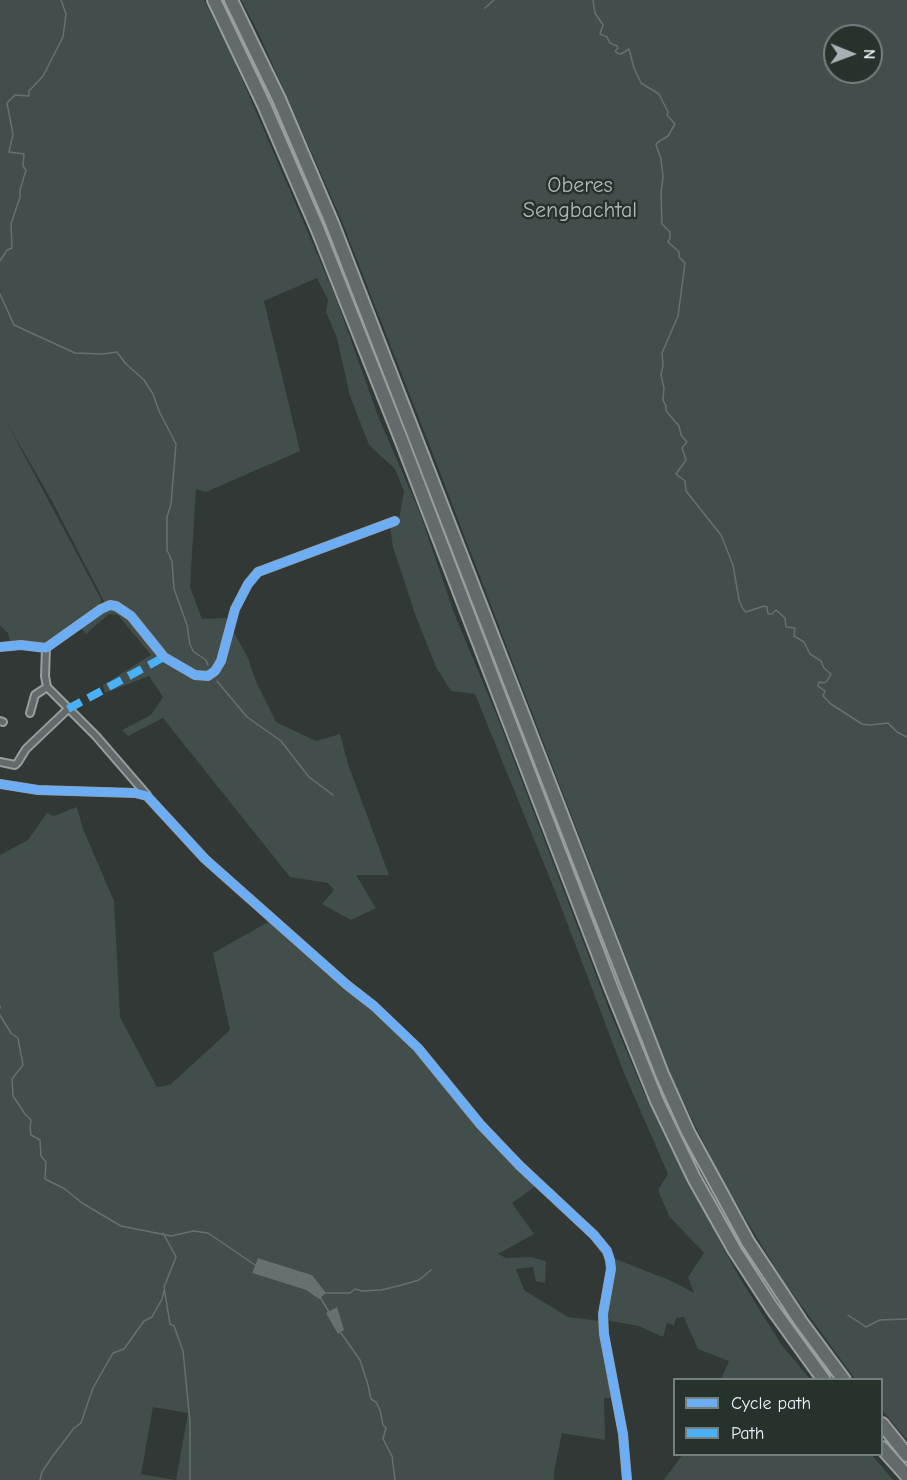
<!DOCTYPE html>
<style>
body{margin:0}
#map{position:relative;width:907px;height:1480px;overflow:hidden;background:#313835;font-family:"Comic Neue",sans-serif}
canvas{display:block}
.legend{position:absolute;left:673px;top:1378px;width:210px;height:78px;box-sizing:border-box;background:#26332d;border:2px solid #747f7e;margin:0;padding:8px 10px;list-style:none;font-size:18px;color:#e8f1f8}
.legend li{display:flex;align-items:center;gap:12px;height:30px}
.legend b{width:30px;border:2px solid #747f7e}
.north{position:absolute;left:823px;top:24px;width:60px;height:60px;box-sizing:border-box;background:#26332d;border:2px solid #747f7e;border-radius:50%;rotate:91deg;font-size:16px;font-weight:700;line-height:24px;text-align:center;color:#e8f1f8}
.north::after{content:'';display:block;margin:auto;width:21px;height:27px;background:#a8b0b4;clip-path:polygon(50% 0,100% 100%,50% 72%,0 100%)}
</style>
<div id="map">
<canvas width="907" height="1480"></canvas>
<ul class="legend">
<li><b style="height:8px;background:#6dadf4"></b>Cycle path</li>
<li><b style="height:8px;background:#4cb0f7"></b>Path</li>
</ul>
<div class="north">N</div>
</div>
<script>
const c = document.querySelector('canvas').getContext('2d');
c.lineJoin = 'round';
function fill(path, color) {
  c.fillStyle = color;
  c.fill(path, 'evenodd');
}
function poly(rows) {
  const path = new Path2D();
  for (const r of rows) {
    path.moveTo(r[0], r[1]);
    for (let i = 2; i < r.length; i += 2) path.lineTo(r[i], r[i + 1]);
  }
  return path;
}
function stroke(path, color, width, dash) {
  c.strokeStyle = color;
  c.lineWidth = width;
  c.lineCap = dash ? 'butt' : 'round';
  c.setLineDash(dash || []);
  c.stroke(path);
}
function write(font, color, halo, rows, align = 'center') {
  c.font = font + ' "Comic Neue",sans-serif';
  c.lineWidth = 5;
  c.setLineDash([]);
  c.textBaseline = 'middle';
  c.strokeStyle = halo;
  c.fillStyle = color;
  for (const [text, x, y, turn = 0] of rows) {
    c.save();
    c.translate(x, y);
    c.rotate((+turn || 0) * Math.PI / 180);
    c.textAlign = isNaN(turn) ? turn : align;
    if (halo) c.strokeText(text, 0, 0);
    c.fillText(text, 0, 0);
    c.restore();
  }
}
fill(poly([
 [0,0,204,0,230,51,336,298,378,416,420,513,454,613,497,716,610,1012,643,1090,671,1149,738,1275,781,1344,810,1379,721,1379,729,1361,698,1349,684,1317,676,1318,674,1325,667,1323,663,1337,639,1326,606,1320,613,1282,613,1258,674,1282,694,1293,688,1277,704,1253,669,1216,658,1190,668,1174,624,1073,555,891,475,694,451,691,436,667,415,614,393,547,390,527,399,520,404,491,395,469,369,445,350,396,337,338,326,312,328,300,317,278,264,301,300,451,206,492,196,489,190,587,202,619,226,618,248,658,256,682,276,722,316,741,340,734,348,764,389,875,356,875,376,908,351,920,322,904,334,890,328,883,290,877,163,718,128,736,122,730,151,715,163,697,149,676,105,693,103,685,151,655,118,615,109,614,86,634,79,626,107,607,52,501,6,421,101,599,100,607,45,646,10,642,8,633,0,625],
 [241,0,907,0,907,1440,882,1410,882,1380,855,1379,782,1279,721,1178,672,1078,436,462,341,219,258,32],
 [835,36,871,36,871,72,835,72],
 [77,807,83,829,114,901,120,1017,157,1087,170,1085,230,1030,213,953,270,921,304,952,379,1015,420,1058,472,1122,536,1186,512,1203,534,1234,498,1254,506,1258,531,1257,546,1261,545,1283,536,1281,533,1267,516,1269,524,1290,568,1317,600,1321,603,1355,613,1398,604,1398,605,1440,562,1433,554,1472,554,1480,176,1480,188,1413,153,1407,141,1474,175,1480,0,1480,0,855,28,840,47,813,54,816],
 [258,1258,312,1275,319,1298,306,1290,252,1273],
 [683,1454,872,1455,893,1480,664,1480]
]), '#424e4b');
fill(poly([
 [258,1258,312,1275,326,1293,319,1299,306,1290,252,1273],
 [337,1307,344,1330,338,1334,326,1313]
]), '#66716f');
stroke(poly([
 [593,0,595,13,603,25,600,34,607,37,610,43,617,46,618,48,615,51,617,53,621,54,629,49,634,68,641,83,659,94,668,112,667,115,675,124,668,136,658,142,656,145,661,159,663,177,661,193,662,224,670,232,670,238,668,242,679,252,679,257,685,263,678,316,662,353,663,366,661,375,664,388,663,400,666,406,666,411,679,426,681,435,687,442,682,448,686,460,676,474,685,481,686,491,721,535,733,565,739,600,743,609,746,612,764,606,767,607,768,614,772,614,776,610,785,618,786,627,795,628,794,636,804,642,810,654,821,661,824,668,831,674,827,681,824,683,819,682,818,686,825,691,823,696,831,704,862,724,870,725,888,723,897,732,907,737],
 [485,8,494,0],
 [0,261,7,250,12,248,11,224,20,197,20,190,26,170,23,166,24,154,9,152,13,134,7,103,15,95,29,96,29,91,43,76,63,37,66,14,61,0],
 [0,294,14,325,75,353,103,354,117,352,125,363,144,380,153,394,159,411,176,444,171,504,167,517,167,550,172,561,174,589,187,625,190,645,194,652,206,660,208,665],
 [217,681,247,717,281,741,309,777,333,795],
 [0,1006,0,1008],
 [0,1015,11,1033,18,1038,23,1065,12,1079,13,1096,25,1114,31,1120,30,1128,31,1135,40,1140,41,1156,46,1162,45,1179,65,1189,82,1203,121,1226,171,1236,193,1231,208,1233,255,1265],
 [163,1233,176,1257,164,1287,170,1324,174,1326,183,1351,190,1422,190,1480],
 [326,1293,350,1293,355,1289,362,1291,381,1290,402,1285,419,1280,431,1270],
 [320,1297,329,1312],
 [848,1315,866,1327,880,1320,907,1319],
 [341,1333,360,1360,368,1385,371,1399,376,1402,380,1410,383,1425,386,1428,383,1439,392,1456,395,1480],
 [40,1480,42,1472,52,1457,74,1428,81,1423,93,1388,113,1353,124,1349,144,1321,152,1317,162,1299,164,1291]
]), '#66716f', 1.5);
const minor = poly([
 [0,647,21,645,46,648,101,609,110,605,116,606,131,616,164,657,195,675,208,676,215,671,221,661,235,609,248,584,258,572,395,521],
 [46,648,45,676,47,687,96,736,147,795],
 [30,713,35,695,47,687],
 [0,721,3,722],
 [0,762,15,765,18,762,26,749,68,709],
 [0,784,38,790,135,793,147,796,205,859,347,985,374,1006,418,1048,480,1124,520,1166,594,1235,607,1251,610,1260,611,1269,603,1314,604,1334,623,1434,627,1480]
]);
const motorway = poly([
 [214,0,264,105,318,230,401,439,612,990,657,1101,694,1178,735,1251,772,1308,824,1380],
 [231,0,279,99,332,223,662,1074,688,1132,748,1242,801,1322,844,1380],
 [882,1424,907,1455],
 [882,1448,907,1476]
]);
stroke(minor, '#989d9e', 10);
stroke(motorway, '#989d9e', 16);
stroke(minor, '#646a6b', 6);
stroke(motorway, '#646a6b', 12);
stroke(poly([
 [68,709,164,657]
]), '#4cb0f7', 8, [15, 8]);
stroke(poly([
 [0,647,21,645,46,648,101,609,110,605,116,606,131,616,164,657,195,675,208,676,215,671,221,661,235,609,248,584,258,572,395,521],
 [0,784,38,790,135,793,147,796,205,859,347,985,374,1006,418,1048,480,1124,520,1166,594,1235,607,1251,610,1260,611,1269,603,1314,604,1334,623,1434,627,1480]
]), '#6dadf4', 9);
write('22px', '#afb9bc', '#26332d', [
 ["Oberes",580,186],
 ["Sengbachtal",580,211]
]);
</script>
